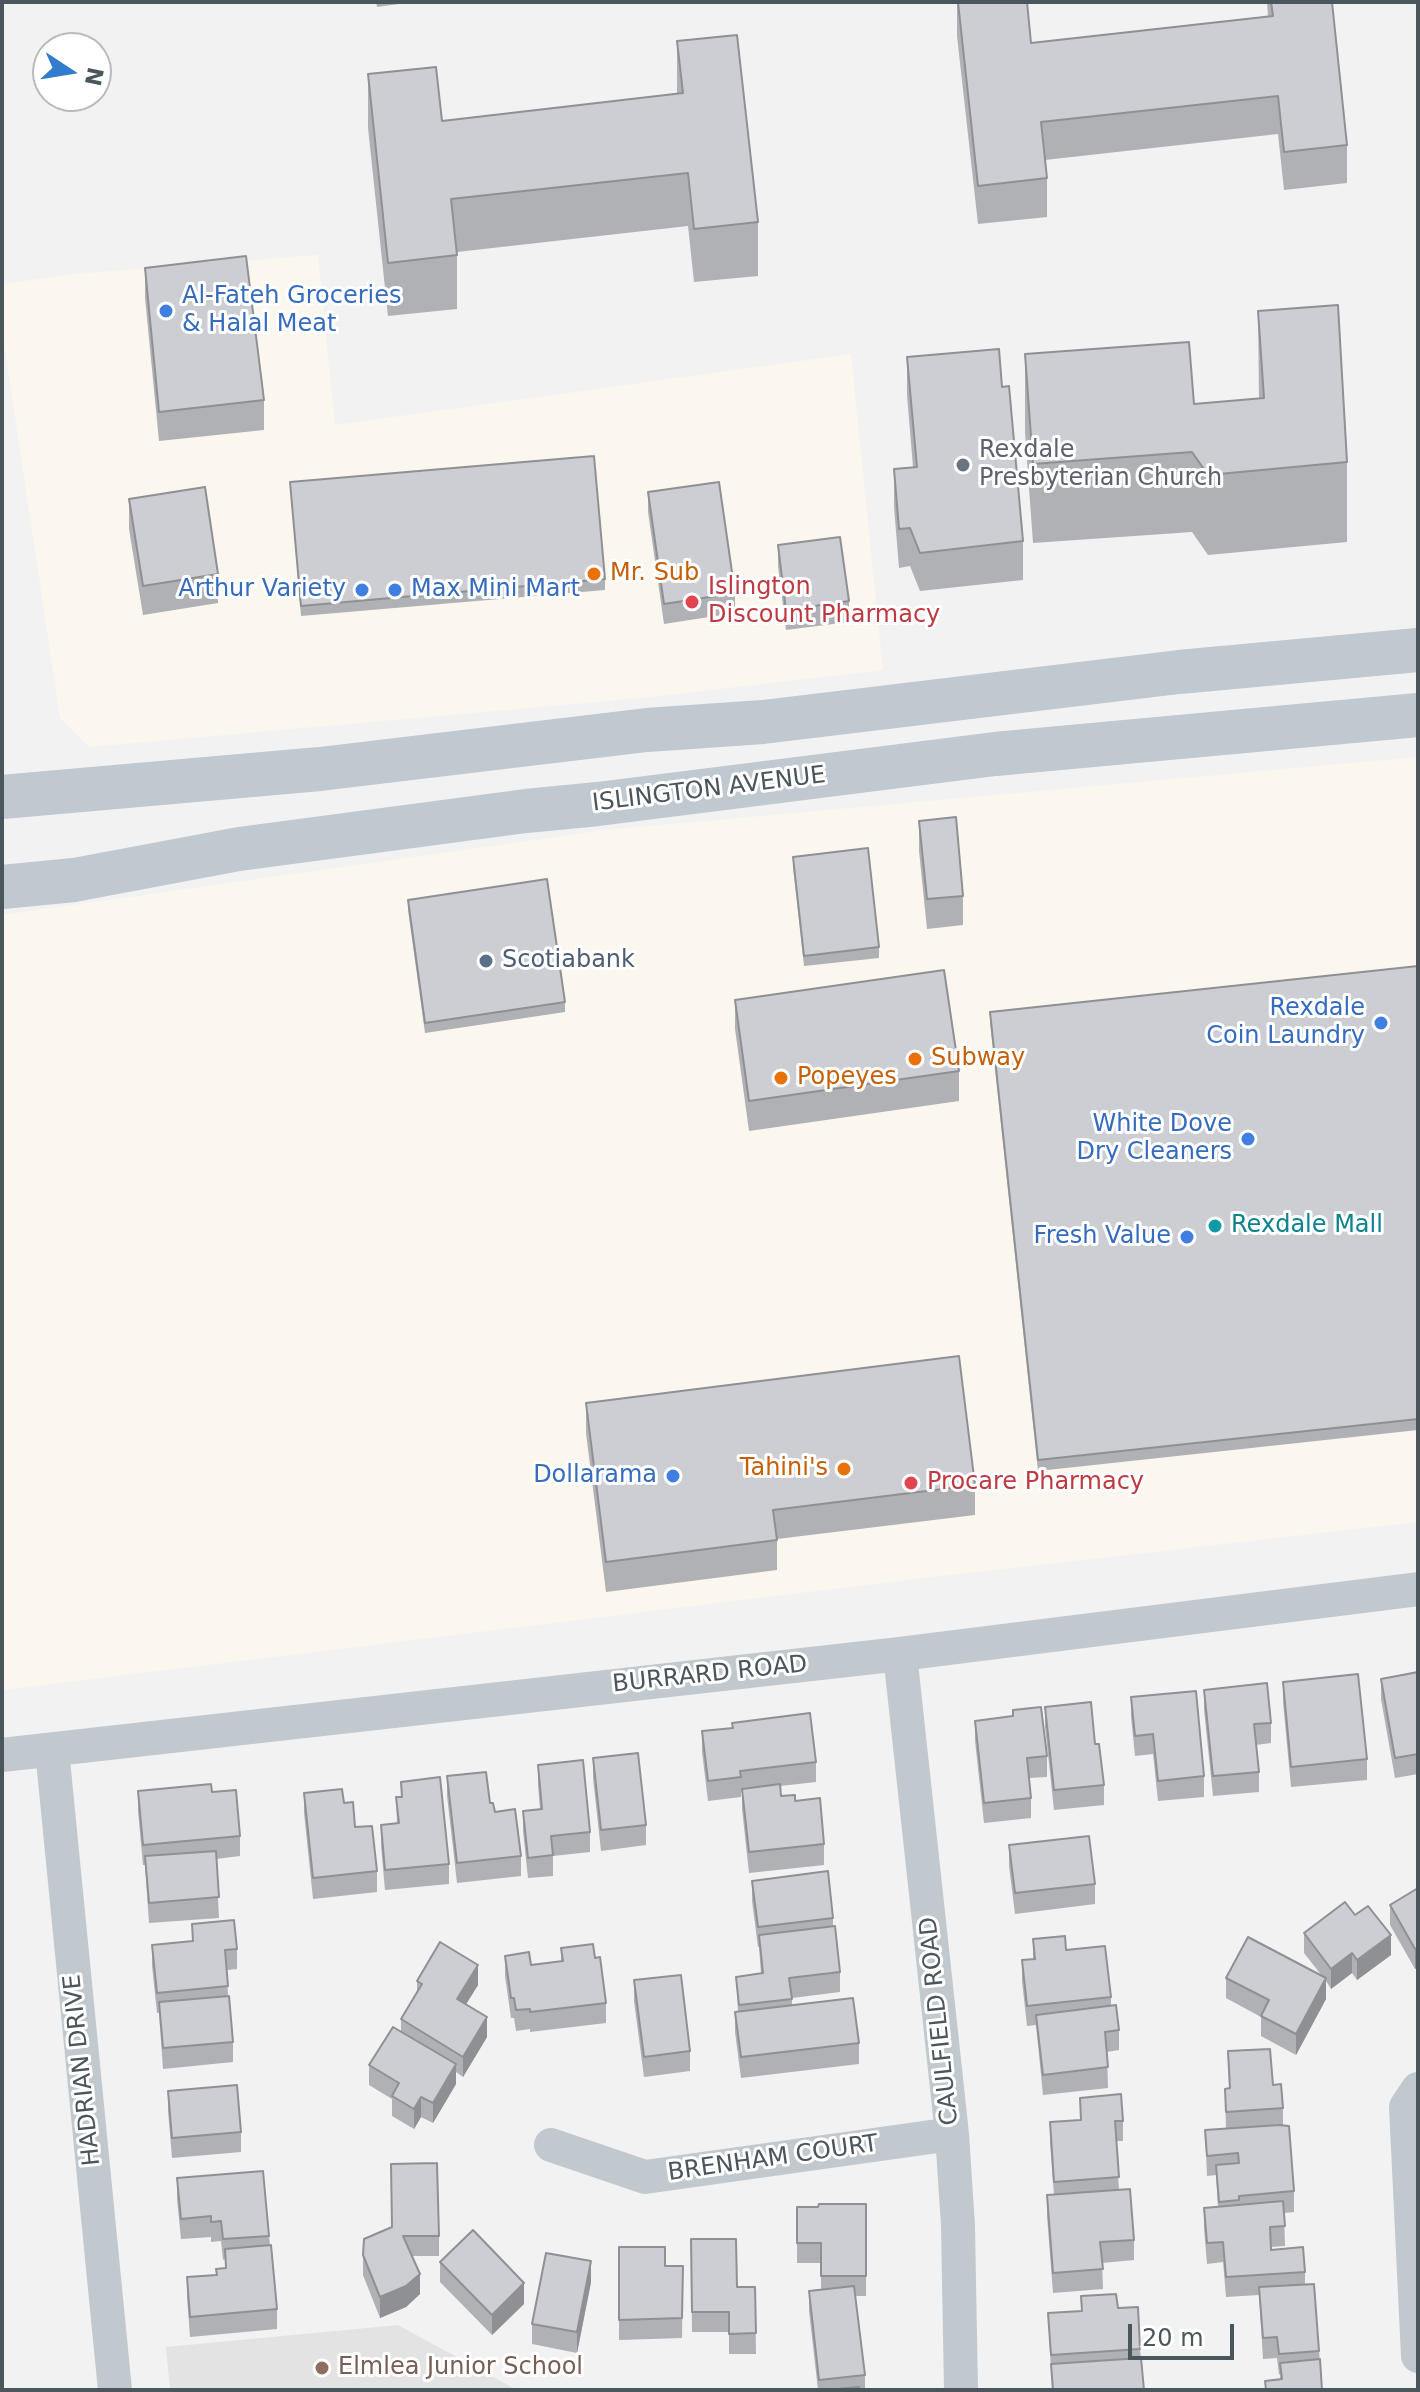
<!DOCTYPE html>
<style>
body{margin:0}
#map{position:relative;width:1420px;height:2392px;overflow:hidden;background:#f3f2f2;font-family:"DejaVu Sans",sans-serif}
canvas{display:block}
.frame{position:absolute;inset:0;border:4px solid #4b555c;pointer-events:none}
.north{position:absolute;left:32px;top:32px;width:80px;height:80px;box-sizing:border-box;background:#fff;border:2px solid #b7bbbe;border-radius:50%;rotate:102deg;font-size:22px;font-weight:700;line-height:32px;text-align:center;color:#4b555c}
.north::after{content:'';display:block;margin:auto;width:28px;height:36px;background:#317cce;clip-path:polygon(50% 0,100% 100%,50% 72%,0 100%)}
.scale{position:absolute;left:1128px;top:2324px;width:106px;height:36px;box-sizing:border-box;border:4px solid #4b555c;border-top:0;padding-left:10px;font-size:24px;line-height:28px;white-space:nowrap;color:#4b555c;-webkit-text-stroke:6px #fff;paint-order:stroke}
</style>
<div id="map">
<canvas width="1420" height="2392"></canvas>
<div class="frame"></div>
<div class="north">N</div>
<div class="scale">20 m</div>
</div>
<script>
const c = document.querySelector('canvas').getContext('2d');
c.lineJoin = 'round';
function fill(path, color) {
  c.fillStyle = color;
  c.fill(path, 'evenodd');
}
function poly(rows) {
  const path = new Path2D();
  for (const r of rows) {
    path.moveTo(r[0], r[1]);
    for (let i = 2; i < r.length; i += 2) path.lineTo(r[i], r[i + 1]);
  }
  return path;
}
function stroke(path, color, width, dash) {
  c.strokeStyle = color;
  c.lineWidth = width;
  c.lineCap = dash ? 'butt' : 'round';
  c.setLineDash(dash || []);
  c.stroke(path);
}
function write(font, color, halo, rows, align = 'center') {
  c.font = font + ' "DejaVu Sans",sans-serif';
  c.lineWidth = 6;
  c.setLineDash([]);
  c.textBaseline = 'middle';
  c.strokeStyle = halo;
  c.fillStyle = color;
  for (const [text, x, y, turn = 0] of rows) {
    c.save();
    c.translate(x, y);
    c.rotate((+turn || 0) * Math.PI / 180);
    c.textAlign = isNaN(turn) ? turn : align;
    if (halo) c.strokeText(text, 0, 0);
    c.fillText(text, 0, 0);
    c.restore();
  }
}
fill(poly([
 [318,255,335,425,851,354,883,670,642,698,89,747,60,718,2,330,2,284,74,274],
 [1418,757,1418,1522,915,1579,2,1690,2,915,605,830]
]), '#fbf7ee');
fill(poly([
 [398,2325,517,2390,170,2390,166,2347]
]), '#e4e3e3');
stroke(poly([
 [900,1654,952,2134,958,2226,961,2390],
 [52,1750,115,2390],
 [2,1755,900,1654,1418,1589],
 [1418,2089,1406,2107,1418,2356],
 [551,2145,645,2177,952,2134]
]), '#c1c9ce', 34);
stroke(poly([
 [2,797,320,769,647,730,763,722,1179,672,1418,650],
 [2,887,74,880,239,849,526,811,598,804,995,754,1418,715]
]), '#c0c8d0', 44);
fill(poly([
 [376,2,414,2,377,7],
 [957,2,1031,43,1268,17,1267,2,1332,2,1347,145,1347,183,1284,190,1278,134,1045,160,1047,178,1047,217,978,224,957,36],
 [677,41,758,222,758,276,694,282,688,226,457,252,457,309,388,316,368,128,368,74,442,121,677,94],
 [145,268,264,400,264,430,159,441,145,298],
 [1258,311,1347,462,1347,542,1208,555,1192,532,1033,543,1025,433,1025,354,1194,404,1259,399],
 [907,357,1002,387,1023,541,1023,580,920,591,910,566,899,568,894,507,894,469,913,467,907,395],
 [290,482,605,579,605,590,301,616],
 [648,492,735,593,735,613,664,624,648,512],
 [129,499,218,574,218,603,143,615,129,529],
 [778,545,849,601,849,622,786,630,778,566],
 [919,821,963,896,963,925,927,929,919,851],
 [793,857,879,947,879,958,804,966,793,867],
 [408,900,565,1002,565,1012,425,1033,408,910],
 [1418,966,1418,1430,1038,1471,990,1022,990,1012],
 [735,1000,959,1071,959,1101,749,1131,735,1029],
 [586,1403,975,1485,975,1515,777,1539,777,1570,606,1592,586,1433],
 [1418,1672,1418,1774,1395,1778,1381,1699,1381,1679],
 [1283,1682,1367,1759,1367,1780,1291,1787,1283,1702],
 [1204,1690,1271,1723,1271,1743,1256,1745,1259,1772,1259,1792,1213,1796,1204,1710],
 [1131,1697,1204,1776,1204,1797,1158,1801,1153,1754,1135,1756,1131,1717],
 [1045,1707,1095,1744,1104,1785,1104,1805,1054,1810,1045,1727],
 [975,1721,1047,1756,1047,1777,1029,1778,1031,1798,1031,1818,984,1823,975,1741],
 [732,1723,816,1762,816,1782,780,1786,781,1796,795,1801,824,1844,824,1865,749,1873,742,1809,742,1791,741,1791,741,1797,708,1801,702,1752,702,1731,732,1728],
 [593,1758,646,1825,646,1845,601,1851,593,1778],
 [538,1765,590,1832,590,1852,553,1856,553,1876,528,1878,523,1831,523,1811,540,1809,538,1785],
 [447,1776,490,1803,521,1856,521,1876,457,1883,447,1796],
 [401,1782,449,1864,449,1884,385,1890,381,1846,381,1825,397,1824,396,1797,401,1797],
 [138,1791,212,1792,240,1836,240,1856,216,1859,219,1918,149,1923,145,1865,143,1865,138,1811],
 [304,1793,344,1803,377,1871,377,1892,313,1899,304,1813],
 [1009,1845,1095,1884,1095,1904,1015,1914,1009,1866],
 [752,1881,833,1918,833,1926,840,1972,840,1992,792,1998,792,2005,859,2043,859,2064,741,2078,735,2032,735,2012,738,2012,736,1977,761,1974,759,1947,758,1947,752,1901],
 [1418,1888,1418,1967,1415,1969,1390,1925,1390,1905],
 [1355,1915,1391,1955,1357,1980,1352,1973,1331,1989,1326,1981,1326,1999,1296,2055,1261,2036,1261,2017,1226,1998,1226,1978,1322,1976,1304,1953,1304,1933],
 [192,1924,237,1949,237,1969,227,1970,228,1996,233,2042,233,2062,163,2069,159,2013,157,2013,152,1966,152,1945,192,1941],
 [1033,1939,1066,1950,1111,1997,1111,2006,1119,2030,1119,2050,1107,2052,1108,2088,1043,2095,1036,2025,1027,2026,1022,1981,1022,1960,1033,1959],
 [561,1948,595,1958,606,2003,606,2023,530,2032,530,2029,516,2031,514,2018,511,2018,505,1976,505,1956,531,1965,561,1962],
 [634,1980,690,2051,690,2071,644,2077,634,2001],
 [417,1981,478,1985,466,2004,487,2037,463,2077,456,2072,456,2084,433,2123,421,2117,414,2129,392,2116,392,2099,369,2085,369,2065,401,2031,401,2019,417,1993],
 [1228,2051,1273,2085,1283,2108,1283,2125,1294,2191,1294,2212,1284,2213,1285,2246,1271,2247,1271,2250,1305,2272,1305,2285,1314,2284,1322,2390,1265,2390,1265,2381,1280,2379,1280,2374,1279,2375,1277,2358,1263,2359,1259,2295,1226,2297,1223,2262,1207,2264,1204,2228,1204,2208,1218,2207,1216,2175,1207,2176,1205,2130,1226,2129,1225,2089,1229,2088],
 [168,2091,241,2132,241,2152,172,2158,168,2111],
 [1080,2098,1123,2121,1123,2141,1116,2141,1119,2190,1134,2240,1134,2260,1102,2263,1103,2289,1053,2293,1047,2216,1047,2195,1054,2195,1050,2142,1050,2122,1080,2120],
 [177,2178,269,2236,277,2309,277,2329,190,2337,187,2297,187,2277,216,2275,225,2268,225,2259,223,2260,221,2241,211,2242,211,2237,181,2239,177,2199],
 [866,2204,866,2296,855,2296,865,2375,865,2390,818,2390,809,2311,809,2291,821,2289,821,2263,797,2263,797,2207,818,2207],
 [392,2227,439,2236,439,2256,412,2256,420,2294,406,2307,380,2318,363,2275,363,2255],
 [691,2239,737,2287,755,2287,756,2354,729,2354,729,2332,692,2332],
 [619,2247,665,2266,683,2266,682,2338,619,2340],
 [440,2262,524,2304,492,2335,440,2282],
 [591,2282,577,2353,532,2344,532,2324],
 [1081,2296,1118,2308,1140,2349,1144,2390,1052,2390,1048,2313,1081,2311]
]), '#afb1b5');
fill(poly([
 [1391,1935,1391,1955,1357,1980,1357,1960],
 [1418,1947,1418,1967,1415,1969,1415,1949],
 [1352,1953,1352,1973,1331,1989,1331,1969],
 [478,1965,478,1985,457,2019,457,1999],
 [1326,1978,1326,1999,1296,2055,1296,2034],
 [487,2017,487,2037,463,2077,463,2057],
 [456,2064,456,2084,433,2123,433,2103],
 [421,2097,421,2117,414,2129,414,2109],
 [591,2261,591,2282,577,2353,577,2332],
 [420,2274,420,2294,406,2307,380,2318,380,2297],
 [524,2283,524,2304,492,2335,492,2315]
]), '#8f9094');
const building = poly([
 [958,2,1027,2,1031,43,1273,16,1271,2,1332,2,1347,145,1284,152,1278,96,1041,122,1047,178,978,186,958,2],
 [737,35,758,222,694,229,688,173,451,199,457,255,388,263,368,74,436,67,442,121,683,93,677,41,737,35],
 [246,256,264,400,159,412,145,268,246,256],
 [1338,305,1347,462,1208,475,1192,452,1033,464,1025,354,1189,342,1194,404,1264,398,1258,311,1338,305],
 [999,349,1002,387,1009,386,1023,541,920,553,910,528,899,529,894,469,917,467,907,357,999,349],
 [594,456,605,579,301,606,290,482,594,456],
 [719,482,735,593,664,604,648,492,719,482],
 [205,487,218,574,143,586,129,499,205,487],
 [840,537,849,601,786,610,778,545,840,537],
 [956,817,963,896,927,899,919,821,956,817],
 [868,848,879,947,804,956,793,857,868,848],
 [547,879,565,1002,425,1023,408,900,547,879],
 [1418,966,1418,1419,1038,1460,990,1012,1418,966],
 [944,970,959,1071,749,1101,735,1000,944,970],
 [959,1356,975,1485,773,1510,777,1540,606,1562,586,1403,959,1356],
 [1418,1672,1418,1754,1395,1758,1381,1679,1418,1672],
 [1358,1674,1367,1759,1291,1767,1283,1682,1358,1674],
 [1267,1683,1271,1723,1254,1724,1259,1772,1213,1776,1204,1690,1267,1683],
 [1196,1691,1204,1776,1158,1781,1153,1734,1135,1736,1131,1697,1196,1691],
 [1091,1702,1095,1744,1099,1744,1104,1785,1054,1790,1045,1707,1091,1702],
 [1041,1707,1047,1756,1027,1758,1031,1798,984,1803,975,1721,1013,1716,1013,1710,1041,1707],
 [810,1713,816,1762,740,1771,741,1777,708,1781,702,1731,733,1728,732,1723,810,1713],
 [638,1753,646,1825,601,1830,593,1758,638,1753],
 [583,1760,590,1832,551,1836,553,1855,528,1858,523,1811,542,1809,538,1765,583,1760],
 [486,1772,490,1803,493,1803,495,1812,515,1809,521,1856,457,1863,447,1776,486,1772],
 [440,1777,449,1864,385,1870,381,1825,399,1823,396,1797,402,1797,401,1782,440,1777],
 [211,1784,212,1792,236,1790,240,1836,143,1845,138,1791,211,1784],
 [780,1784,781,1796,795,1795,795,1801,820,1798,824,1844,749,1852,742,1789,780,1784],
 [342,1789,344,1803,353,1802,355,1827,372,1826,377,1871,313,1878,304,1793,342,1789],
 [1089,1836,1095,1884,1015,1893,1009,1845,1089,1836],
 [216,1851,219,1897,149,1903,145,1856,216,1851],
 [828,1871,833,1918,758,1927,752,1881,828,1871],
 [1418,1888,1418,1947,1415,1949,1390,1905,1418,1888],
 [1345,1902,1355,1915,1368,1906,1391,1935,1357,1960,1352,1953,1331,1969,1304,1933,1345,1902],
 [234,1920,237,1949,225,1950,228,1986,157,1993,152,1945,193,1941,192,1924,234,1920],
 [835,1926,840,1972,789,1978,792,1999,739,2005,736,1977,763,1973,759,1935,835,1926],
 [1065,1936,1066,1950,1105,1946,1111,1997,1027,2006,1022,1960,1035,1959,1033,1939,1065,1936],
 [1248,1937,1326,1978,1296,2034,1261,2016,1269,2000,1226,1978,1248,1937],
 [440,1942,478,1965,457,1999,487,2017,463,2057,401,2019,422,1984,417,1981,440,1942],
 [593,1944,595,1958,600,1957,606,2003,530,2012,530,2009,516,2010,514,1998,511,1998,505,1956,529,1952,531,1965,563,1961,561,1948,593,1944],
 [681,1975,690,2051,644,2057,634,1980,681,1975],
 [229,1996,233,2042,163,2048,159,2002,229,1996],
 [853,1998,859,2043,741,2057,735,2012,853,1998],
 [1116,2005,1119,2030,1105,2032,1108,2067,1043,2075,1036,2015,1116,2005],
 [393,2027,456,2064,433,2103,421,2097,414,2109,392,2096,399,2083,369,2065,393,2027],
 [1270,2049,1273,2085,1281,2084,1283,2108,1226,2112,1225,2089,1230,2088,1228,2051,1270,2049],
 [237,2085,241,2132,172,2138,168,2091,237,2085],
 [1121,2094,1123,2121,1115,2121,1119,2177,1054,2182,1050,2122,1081,2120,1080,2098,1121,2094],
 [1279,2125,1289,2126,1294,2191,1239,2196,1239,2200,1219,2202,1216,2165,1239,2163,1238,2153,1207,2156,1205,2130,1279,2125],
 [437,2163,439,2236,403,2236,420,2274,406,2286,380,2297,363,2255,364,2239,392,2227,391,2164,437,2163],
 [263,2171,269,2236,223,2239,221,2221,211,2222,211,2216,181,2219,177,2178,263,2171],
 [1130,2189,1134,2240,1100,2242,1103,2269,1053,2273,1047,2195,1130,2189],
 [1283,2201,1285,2226,1270,2227,1271,2250,1303,2247,1305,2272,1226,2277,1223,2242,1207,2243,1204,2208,1283,2201],
 [819,2204,866,2204,866,2276,821,2276,821,2243,797,2243,797,2207,818,2207,819,2204],
 [473,2230,524,2283,492,2315,440,2262,473,2230],
 [691,2239,736,2239,737,2287,755,2287,756,2333,729,2334,729,2312,692,2312,691,2239],
 [271,2245,277,2309,190,2317,187,2277,217,2275,216,2269,226,2268,225,2249,271,2245],
 [619,2247,665,2247,665,2266,683,2266,682,2318,619,2320,619,2247],
 [546,2253,591,2261,577,2332,532,2324,546,2253],
 [1314,2284,1319,2351,1279,2354,1277,2337,1263,2338,1259,2287,1314,2284],
 [854,2286,865,2375,819,2380,809,2291,854,2286],
 [1116,2294,1118,2308,1138,2307,1140,2349,1051,2355,1048,2313,1082,2311,1081,2296,1116,2294],
 [1141,2358,1144,2390,1053,2390,1051,2364,1141,2358],
 [1320,2359,1322,2390,1266,2390,1265,2381,1282,2379,1280,2363,1320,2359],
 [859,2387,860,2390,828,2390,859,2387]
]);
fill(building, '#ccced3');
stroke(building, '#8f9094', 2);
for (const [x, y, r, color] of [
 [166,311,8,"#3f7fe0"],
 [963,465,8,"#6b7280"],
 [594,574,8,"#e8710a"],
 [362,590,8,"#3f7fe0"],
 [395,590,8,"#3f7fe0"],
 [692,602,8,"#e0444e"],
 [486,961,8,"#5c6f8a"],
 [1381,1023,8,"#3f7fe0"],
 [915,1059,8,"#e8710a"],
 [781,1078,8,"#e8710a"],
 [1248,1139,8,"#3f7fe0"],
 [1215,1226,8,"#0f9aa8"],
 [1187,1237,8,"#3f7fe0"],
 [844,1469,8,"#e8710a"],
 [673,1476,8,"#3f7fe0"],
 [911,1483,8,"#e0444e"],
 [322,2368,8,"#8d6e63"]
]) {
  const dot = new Path2D();
  dot.arc(x, y, r, 0, 2 * Math.PI);
  c.fillStyle = color;
  c.fill(dot);
  stroke(dot, '#fff', 3);
}
write('24px', '#366cbe', '#fff', [
 ["Al-Fateh Groceries",182,297,"left"],
 ["& Halal Meat",182,325,"left"],
 ["Arthur Variety",346,590],
 ["Max Mini Mart",411,590,"left"],
 ["Rexdale",1365,1009],
 ["Coin Laundry",1365,1037],
 ["White Dove",1232,1125],
 ["Dry Cleaners",1232,1153],
 ["Fresh Value",1171,1237],
 ["Dollarama",657,1476]
], 'right');
write('24px', '#5b616d', '#fff', [
 ["Rexdale",979,451],
 ["Presbyterian Church",979,479]
], 'left');
write('24px', '#c56008', '#fff', [
 ["Mr. Sub",610,574],
 ["Subway",931,1059],
 ["Popeyes",797,1078],
 ["Tahini's",828,1469,"right"]
], 'left');
write('24px', '#be3a42', '#fff', [
 ["Islington",708,588],
 ["Discount Pharmacy",708,616],
 ["Procare Pharmacy",927,1483]
], 'left');
write('24px', '#4b555c', '#fff', [
 ["ISLINGTON AVENUE",709,790,-7],
 ["BURRARD ROAD",710,1675,-6],
 ["CAULFIELD ROAD",940,2021,-96],
 ["HADRIAN DRIVE",83,2070,-96],
 ["BRENHAM COURT",773,2159,-8]
]);
write('24px', '#4e5e75', '#fff', [
 ["Scotiabank",502,961]
], 'left');
write('24px', '#0d838f', '#fff', [
 ["Rexdale Mall",1231,1226]
], 'left');
write('24px', '#785e54', '#fff', [
 ["Elmlea Junior School",338,2368]
], 'left');
</script>
